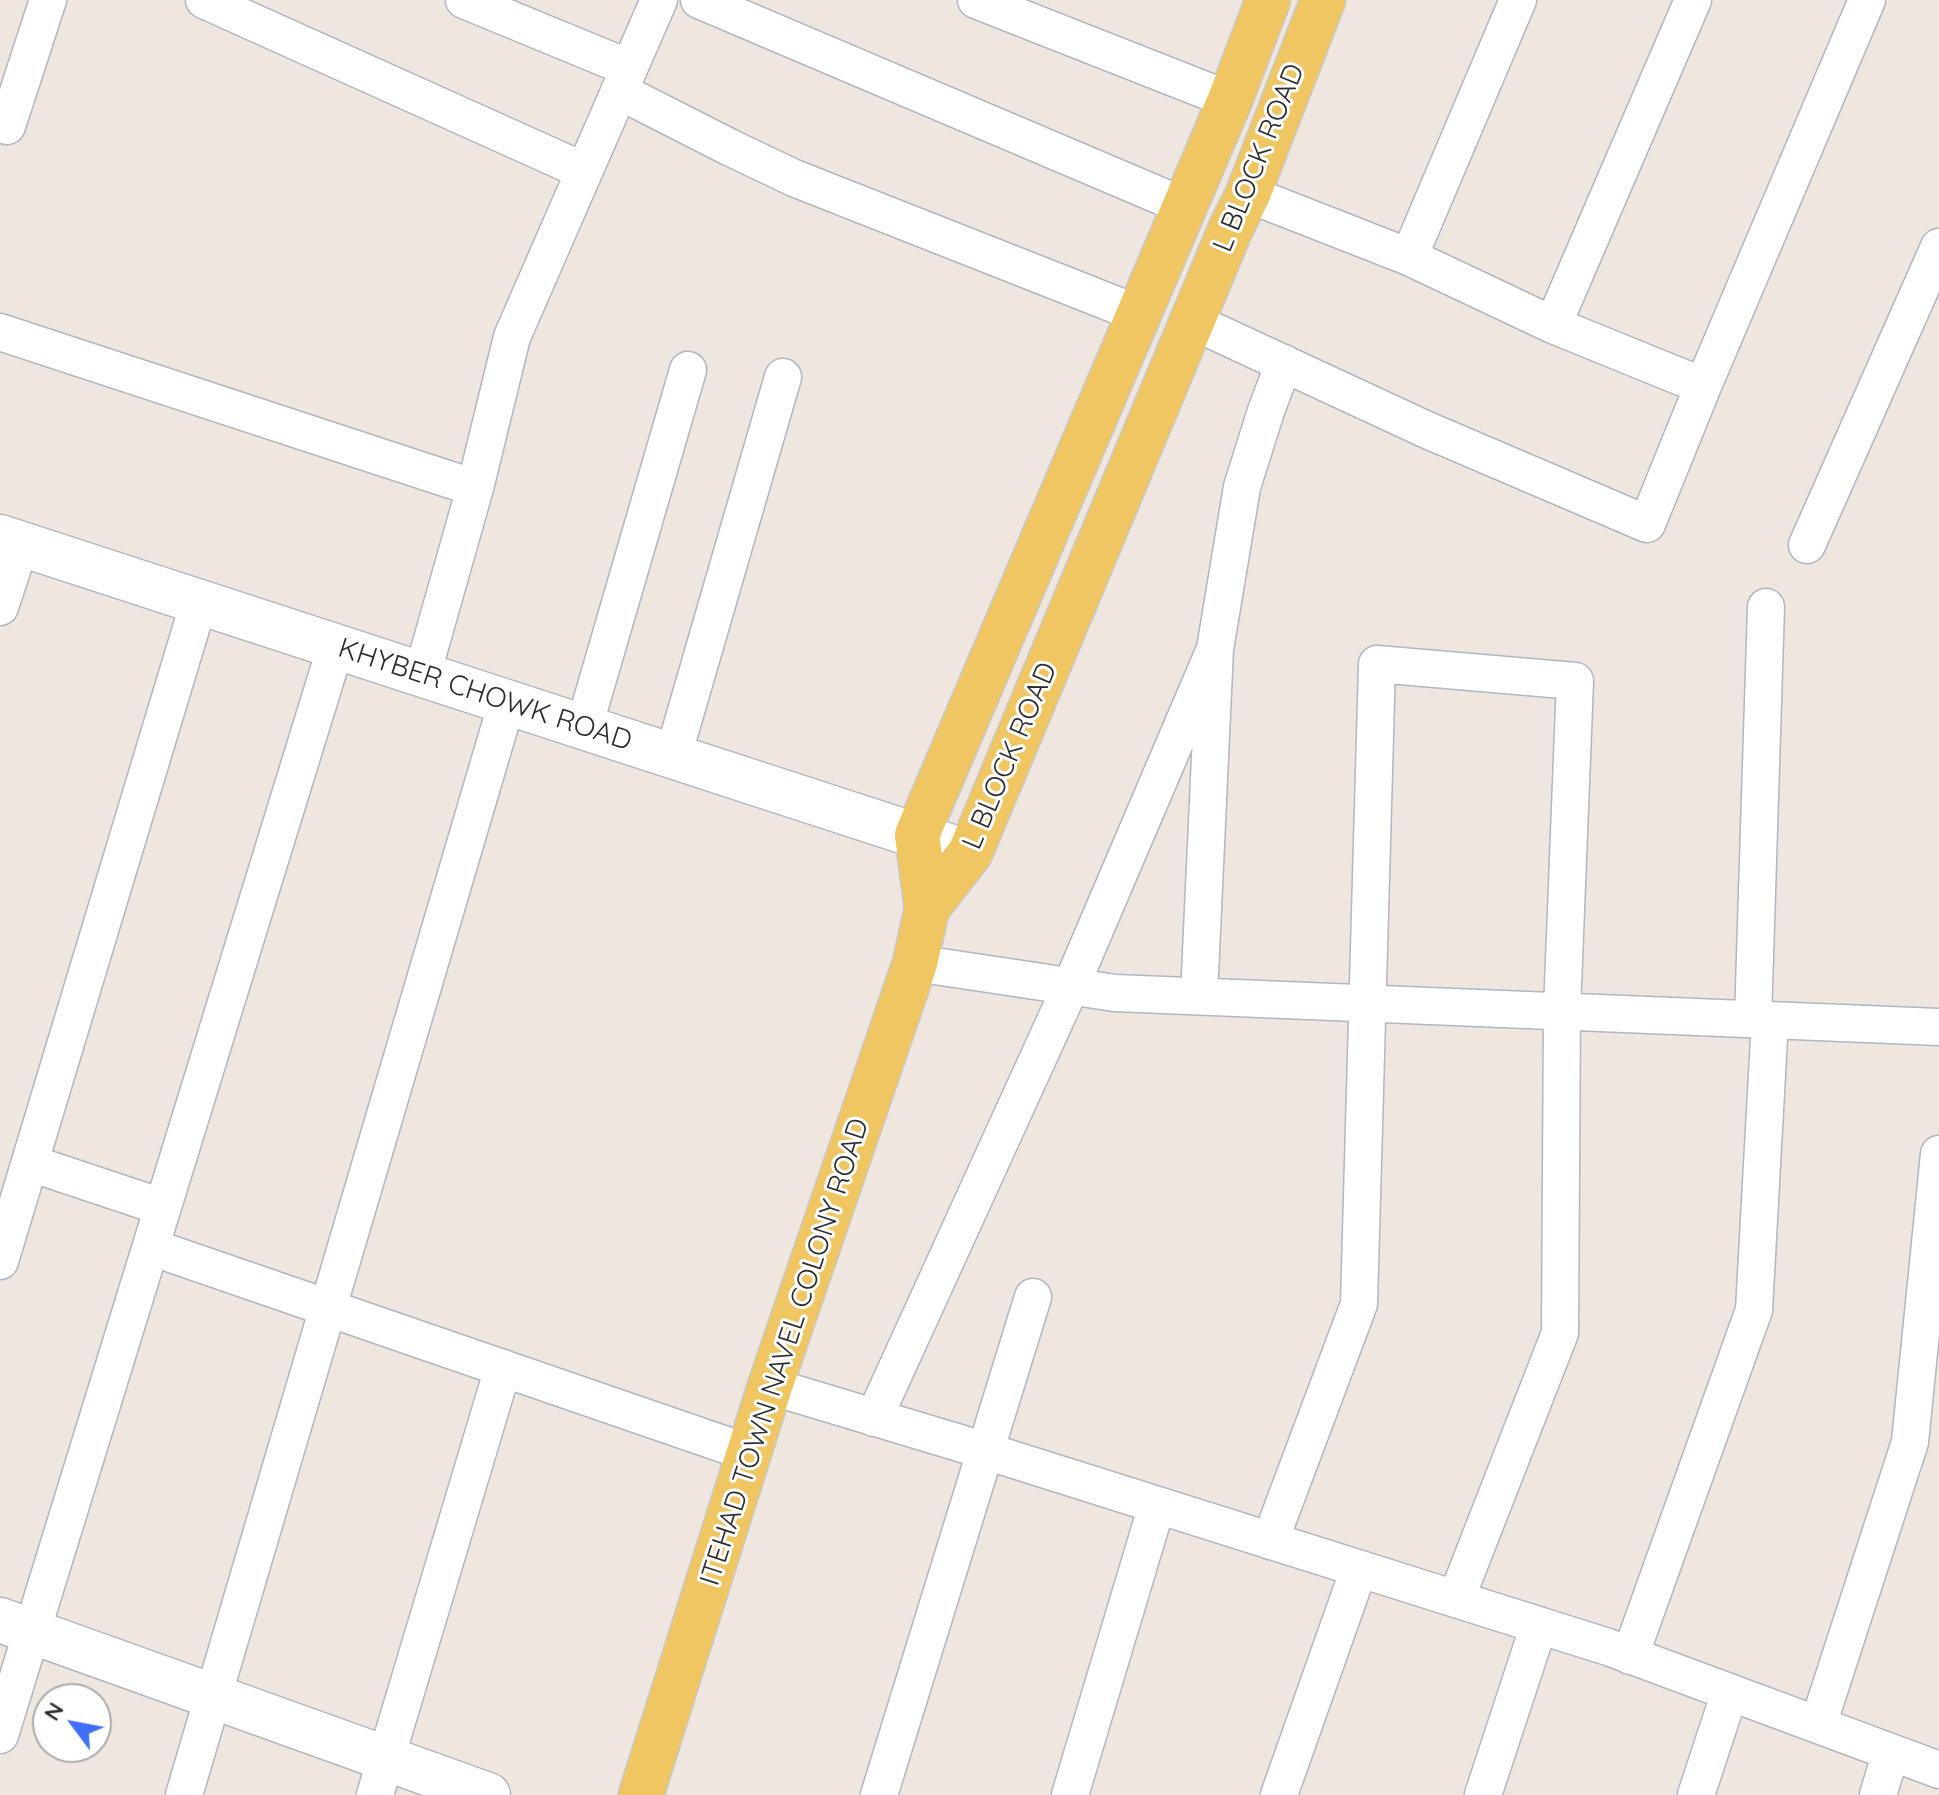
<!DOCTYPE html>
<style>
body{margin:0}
#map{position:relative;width:1939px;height:1795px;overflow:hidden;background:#eee6df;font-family:Quicksand,sans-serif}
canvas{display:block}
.north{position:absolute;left:32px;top:1683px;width:80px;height:80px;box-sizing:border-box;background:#fff;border:2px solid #ababab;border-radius:50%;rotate:302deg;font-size:22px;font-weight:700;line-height:32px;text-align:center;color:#2c2c2c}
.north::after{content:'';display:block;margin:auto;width:28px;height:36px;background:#416ff9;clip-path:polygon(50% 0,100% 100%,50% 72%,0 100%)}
</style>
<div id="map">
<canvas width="1939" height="1795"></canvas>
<div class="north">N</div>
</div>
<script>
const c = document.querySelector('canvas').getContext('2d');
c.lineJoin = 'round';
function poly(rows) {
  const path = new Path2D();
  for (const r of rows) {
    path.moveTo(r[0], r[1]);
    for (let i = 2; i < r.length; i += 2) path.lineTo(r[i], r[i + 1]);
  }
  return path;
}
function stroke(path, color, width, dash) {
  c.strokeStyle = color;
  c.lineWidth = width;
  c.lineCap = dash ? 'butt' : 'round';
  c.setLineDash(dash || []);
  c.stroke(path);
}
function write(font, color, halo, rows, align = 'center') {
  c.font = font + ' Quicksand,sans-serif';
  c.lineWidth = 6;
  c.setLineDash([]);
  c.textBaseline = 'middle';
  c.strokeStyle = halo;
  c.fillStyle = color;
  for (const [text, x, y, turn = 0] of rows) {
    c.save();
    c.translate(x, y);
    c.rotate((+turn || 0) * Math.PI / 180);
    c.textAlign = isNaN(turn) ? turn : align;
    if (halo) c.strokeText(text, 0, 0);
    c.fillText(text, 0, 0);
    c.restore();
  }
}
const street = poly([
 [204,0,584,171],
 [464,0,629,68],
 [699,0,1184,206],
 [976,0,1230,100],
 [619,91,731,148,794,178,1139,314],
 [0,123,7,126,48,0],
 [1248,194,1409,257,1553,325,1703,386],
 [1409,257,1518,0],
 [1192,321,1427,430,1647,524,1703,386,1867,0],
 [1553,325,1693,0],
 [0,332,475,488],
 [1807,545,1939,247],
 [0,607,21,543],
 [1215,649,1242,487,1266,411,1284,363],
 [422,675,475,488,512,337,659,0],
 [584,727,688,370],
 [673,756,783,377],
 [915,963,1115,993,1939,1027],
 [1753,1019,1766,607],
 [30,1163,162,1207],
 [151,1247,749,1453],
 [0,1261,199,602],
 [770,1386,986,1451,1608,1647,1939,1770],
 [874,1418,1071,986,1215,649,1199,996],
 [1270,1541,1359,1304,1377,664,1575,681,1562,1011,1560,1333,1456,1599],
 [1630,1656,1754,1310,1770,1020],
 [1818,1725,1910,1442,1939,1154],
 [0,1735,336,646],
 [184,1795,507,702],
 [375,1795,503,1368],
 [879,1795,1033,1297],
 [1070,1795,1157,1505],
 [1279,1795,1359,1569],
 [1483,1795,1539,1625],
 [1696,1795,1730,1692],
 [1878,1795,1891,1752]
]);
const secondary = poly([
 [0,537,970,853],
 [0,1620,488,1795]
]);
const primary = poly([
 [927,908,970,853,1231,228,1248,194,1323,0],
 [641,1795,770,1386,915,963,927,908,917,835,1230,100,1268,0]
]);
stroke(street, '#b2b6c0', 39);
stroke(secondary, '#b2b6c0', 47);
stroke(primary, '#c8c8c8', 47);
stroke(street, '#fff', 36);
stroke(secondary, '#fff', 44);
stroke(primary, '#f0c662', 44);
write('28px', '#2c2c2c', '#fff', [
 ["L BLOCK ROAD",1259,158,-68],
 ["KHYBER CHOWK ROAD",485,695,18],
 ["L BLOCK ROAD",1010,756,-67],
 ["ITEHAD TOWN NAVEL COLONY ROAD",785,1352,-72]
]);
</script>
